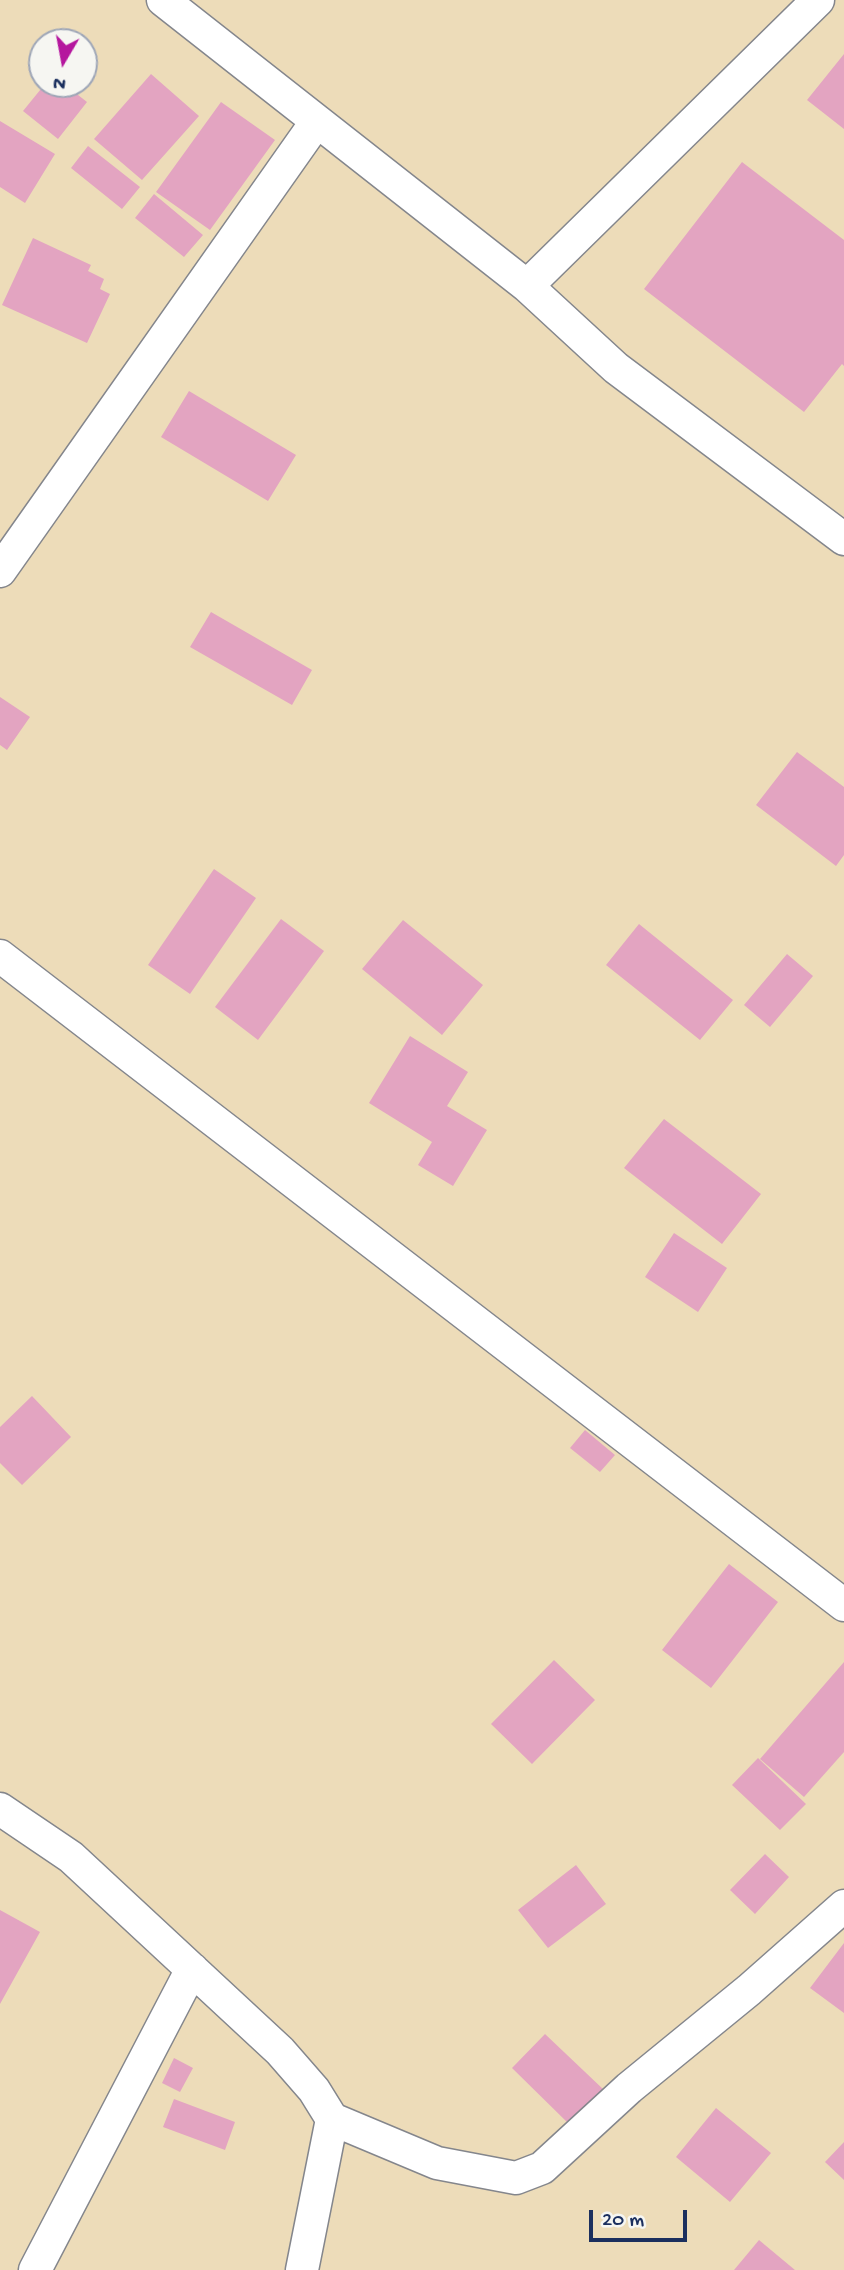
<!DOCTYPE html>
<style>
body{margin:0}
#map{position:relative;width:844px;height:2270px;overflow:hidden;background:#eddcb9;font-family:"Gochi Hand",sans-serif}
canvas{display:block}
.north{position:absolute;left:28px;top:28px;width:70px;height:70px;box-sizing:border-box;background:#f6f6f2;border:2px solid #9ea6b7;border-radius:50%;rotate:190deg;font-size:19px;font-weight:700;line-height:28px;text-align:center;color:#1b2f5e}
.north::after{content:'';display:block;margin:auto;width:24px;height:32px;background:#b5179e;clip-path:polygon(50% 0,100% 100%,50% 72%,0 100%)}
.scale{position:absolute;left:589px;top:2210px;width:98px;height:32px;box-sizing:border-box;border:4px solid #1b2f5e;border-top:0;padding-left:9px;font-size:21px;line-height:24px;white-space:nowrap;color:#1b2f5e;-webkit-text-stroke:5px #f6f6f2;paint-order:stroke}
</style>
<div id="map">
<canvas width="844" height="2270"></canvas>
<div class="north">N</div>
<div class="scale">20 m</div>
</div>
<script>
const c = document.querySelector('canvas').getContext('2d');
c.lineJoin = 'round';
function fill(path, color) {
  c.fillStyle = color;
  c.fill(path, 'evenodd');
}
function poly(rows) {
  const path = new Path2D();
  for (const r of rows) {
    path.moveTo(r[0], r[1]);
    for (let i = 2; i < r.length; i += 2) path.lineTo(r[i], r[i + 1]);
  }
  return path;
}
function stroke(path, color, width, dash) {
  c.strokeStyle = color;
  c.lineWidth = width;
  c.lineCap = dash ? 'butt' : 'round';
  c.setLineDash(dash || []);
  c.stroke(path);
}
fill(poly([
 [844,54,844,129,807,100],
 [151,74,199,116,142,180,94,139],
 [45,84,64,84,87,102,58,139,23,111],
 [221,102,275,140,210,230,156,192],
 [0,121,55,154,25,203,0,187],
 [88,146,140,187,122,209,71,168],
 [742,162,844,240,844,366,842,364,804,412,644,289],
 [154,194,203,235,184,257,135,218],
 [33,238,91,265,88,271,104,279,100,289,110,294,87,343,2,305],
 [189,391,296,455,268,501,161,437],
 [211,612,312,670,292,705,190,647],
 [0,697,30,717,7,750,0,745],
 [797,752,844,787,844,855,836,866,756,805],
 [214,869,256,898,190,994,148,965],
 [281,919,324,951,258,1040,215,1007],
 [403,920,483,985,442,1035,362,969],
 [639,924,733,1000,700,1040,606,965],
 [787,954,813,976,770,1027,744,1005],
 [410,1036,468,1072,447,1106,487,1130,453,1186,418,1165,432,1142,369,1103],
 [664,1119,761,1194,722,1244,624,1168],
 [674,1233,727,1268,698,1312,645,1277],
 [32,1396,71,1437,22,1485,0,1463,0,1427],
 [585,1430,615,1455,600,1472,570,1448],
 [729,1564,778,1602,711,1688,662,1650],
 [554,1660,595,1700,532,1764,491,1724],
 [844,1662,844,1752,804,1797,760,1759],
 [758,1758,806,1804,780,1830,732,1785],
 [765,1854,789,1877,755,1914,730,1890],
 [576,1865,606,1904,548,1948,518,1910],
 [0,1910,40,1932,0,2004],
 [844,1943,844,2013,810,1988],
 [545,2034,604,2090,570,2125,512,2068],
 [174,2058,193,2068,180,2092,162,2083],
 [174,2099,235,2122,225,2150,163,2127],
 [716,2108,771,2153,730,2202,676,2157],
 [844,2142,844,2180,825,2162],
 [759,2240,795,2270,734,2270]
]), '#e3a4c1');
const minor = poly([
 [163,0,527,286,616,368,844,539],
 [527,286,818,0],
 [0,571,317,121],
 [0,956,844,1605],
 [0,1809,71,1857,280,2051,314,2090,332,2119,437,2163,516,2178,542,2168,629,2088,749,1990,844,1906],
 [35,2270,192,1969],
 [302,2270,332,2119]
]);
stroke(minor, '#84868c', 35);
stroke(minor, '#fff', 32);
</script>
